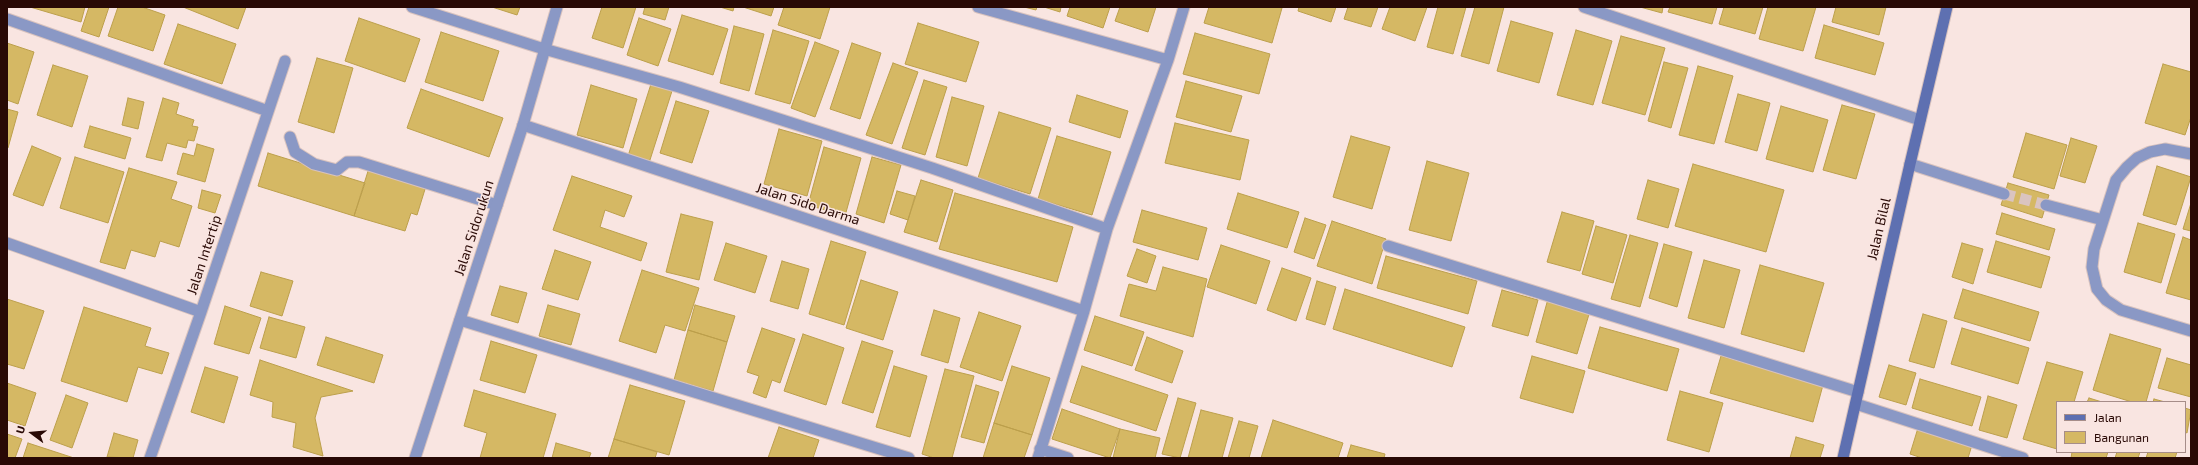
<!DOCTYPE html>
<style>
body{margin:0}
#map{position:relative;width:2198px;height:465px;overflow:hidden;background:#f9e5e1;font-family:"Exo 2",sans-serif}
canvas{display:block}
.frame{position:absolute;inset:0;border:8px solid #290905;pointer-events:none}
.legend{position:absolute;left:2056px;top:401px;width:130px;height:52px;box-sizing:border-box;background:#f9e5e1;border:1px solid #a68d89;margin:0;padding:5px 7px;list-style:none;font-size:12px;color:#290905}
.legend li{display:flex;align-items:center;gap:8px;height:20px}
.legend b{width:20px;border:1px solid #a68d89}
.north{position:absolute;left:12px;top:413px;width:40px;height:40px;-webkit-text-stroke:3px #f9e5e1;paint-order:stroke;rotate:286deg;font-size:11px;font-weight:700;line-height:16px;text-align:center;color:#290905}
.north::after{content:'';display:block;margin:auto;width:14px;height:18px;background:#290905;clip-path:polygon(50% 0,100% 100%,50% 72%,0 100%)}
</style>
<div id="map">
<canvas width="2198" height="465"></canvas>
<div class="frame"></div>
<ul class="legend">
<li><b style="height:5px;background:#5e70b1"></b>Jalan</li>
<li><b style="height:11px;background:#d5b864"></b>Bangunan</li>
</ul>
<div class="north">U</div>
</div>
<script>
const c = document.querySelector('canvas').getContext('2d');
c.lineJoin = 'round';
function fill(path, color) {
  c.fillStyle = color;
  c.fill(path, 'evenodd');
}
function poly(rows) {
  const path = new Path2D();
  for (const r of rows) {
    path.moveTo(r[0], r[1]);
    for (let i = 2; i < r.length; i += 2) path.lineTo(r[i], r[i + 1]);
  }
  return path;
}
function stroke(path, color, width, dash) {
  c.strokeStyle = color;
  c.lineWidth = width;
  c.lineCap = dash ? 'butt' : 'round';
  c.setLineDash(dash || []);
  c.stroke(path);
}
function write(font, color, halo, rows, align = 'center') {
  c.font = font + ' "Exo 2",sans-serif';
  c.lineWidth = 3;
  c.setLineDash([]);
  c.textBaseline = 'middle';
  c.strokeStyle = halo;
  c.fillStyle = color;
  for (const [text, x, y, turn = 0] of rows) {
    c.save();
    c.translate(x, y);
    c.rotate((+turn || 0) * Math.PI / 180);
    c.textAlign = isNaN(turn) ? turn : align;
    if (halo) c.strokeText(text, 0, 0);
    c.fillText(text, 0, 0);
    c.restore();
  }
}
const building = poly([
 [30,7,85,7,81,22,30,7],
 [89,7,109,7,99,37,81,31,89,7],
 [118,7,142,7,165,15,153,51,108,36,118,7],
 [183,7,246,7,238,29,183,7],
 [492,7,520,7,517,15,492,7],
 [602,7,636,7,623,48,592,38,602,7],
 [645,7,669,7,665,20,643,14,645,7],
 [720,7,734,7,733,11,720,7],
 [743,7,774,7,771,16,743,7],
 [784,7,830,7,820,39,778,25,784,7],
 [1024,7,1037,7,1036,10,1024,7],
 [1044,7,1061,7,1060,12,1044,7],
 [1070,7,1110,7,1103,28,1067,16,1070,7],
 [1120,7,1156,7,1148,32,1115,21,1120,7],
 [1209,7,1279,7,1282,8,1272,43,1204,23,1209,7],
 [1299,7,1336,7,1331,22,1298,11,1299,7],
 [1348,7,1378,7,1371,27,1344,19,1348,7],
 [1390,7,1427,7,1415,41,1382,29,1390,7],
 [1438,7,1466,7,1453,54,1427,47,1438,7],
 [1475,7,1504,7,1489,64,1461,56,1475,7],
 [1640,7,1663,7,1662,13,1640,7],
 [1670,7,1717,7,1712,24,1668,12,1670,7],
 [1724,7,1763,7,1755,34,1719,24,1724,7],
 [1768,7,1816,7,1803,51,1759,39,1768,7],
 [1836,7,1886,7,1879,35,1832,22,1836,7],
 [682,15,728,29,713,75,668,61,682,15],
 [359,18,420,39,405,82,345,61,359,18],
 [639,18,671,29,658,66,627,55,639,18],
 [1511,21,1553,33,1539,83,1497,71,1511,21],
 [918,23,979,42,966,82,905,64,918,23],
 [178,24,236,44,222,84,164,64,178,24],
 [1824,25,1884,43,1875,75,1815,58,1824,25],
 [734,26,764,34,749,91,720,83,734,26],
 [773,30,809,41,790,104,755,94,773,30],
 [1576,30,1612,41,1593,105,1557,95,1576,30],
 [441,32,499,51,483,101,425,82,441,32],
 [1195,33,1270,54,1259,94,1183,74,1195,33],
 [1621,36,1665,48,1645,115,1602,103,1621,36],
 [815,42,839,51,815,117,791,108,815,42],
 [7,43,34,52,18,104,7,100,7,43],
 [852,43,881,53,860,119,830,109,852,43],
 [317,58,353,68,334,133,298,122,317,58],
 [1664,62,1688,68,1671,128,1648,121,1664,62],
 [893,63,918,72,892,144,866,135,893,63],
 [2163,64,2191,72,2191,117,2185,135,2145,123,2163,64],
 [53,65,88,76,72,127,37,115,53,65],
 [1698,66,1733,76,1714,144,1679,135,1698,66],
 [924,80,947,87,925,155,902,148,924,80],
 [1186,81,1242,96,1231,132,1176,117,1186,81],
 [651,84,672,91,649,163,628,156,651,84],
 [591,85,637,99,623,148,577,135,591,85],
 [421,89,503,118,489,157,407,128,421,89],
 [1738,94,1770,103,1757,151,1725,142,1738,94],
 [1077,95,1128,111,1120,138,1069,122,1077,95],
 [952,97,984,106,967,166,936,157,952,97],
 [128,98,144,102,138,129,122,125,128,98],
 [163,98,179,103,176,114,194,120,192,126,198,127,194,141,188,140,186,148,167,143,162,161,146,157,163,98],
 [676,101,709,111,692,163,660,153,676,101],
 [1842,105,1875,114,1856,179,1823,170,1842,105],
 [1781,106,1828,120,1813,172,1766,159,1781,106],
 [7,109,18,112,8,148,7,148,7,109],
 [999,112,1051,128,1030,194,978,178,999,112],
 [1175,123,1249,140,1240,180,1165,163,1175,123],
 [90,126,131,138,125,159,84,147,90,126],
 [779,129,822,141,807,196,764,184,779,129],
 [2026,133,2067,145,2054,189,2013,177,2026,133],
 [1057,136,1111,152,1092,215,1038,199,1057,136],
 [1351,136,1390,147,1372,209,1333,197,1351,136],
 [2071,138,2097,146,2085,183,2060,176,2071,138],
 [197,144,214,149,205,182,177,174,183,153,194,156,197,144],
 [32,146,61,158,43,206,13,195,32,146],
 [824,147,861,158,845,216,808,205,824,147],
 [268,153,365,183,354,216,258,186,268,153],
 [75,157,124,172,108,223,60,208,75,157],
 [872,157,901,165,884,223,856,214,872,157],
 [1427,161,1469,173,1451,241,1409,230,1427,161],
 [1693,164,1784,190,1766,252,1675,226,1693,164],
 [2157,166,2191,177,2176,225,2143,215,2157,166],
 [129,168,177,182,171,199,192,206,179,247,160,241,155,257,131,250,125,269,100,262,129,168],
 [369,168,426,186,417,215,411,213,405,231,354,216,369,168],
 [572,176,632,196,624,217,605,210,600,227,647,243,641,261,553,230,572,176],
 [921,180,953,190,937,242,904,232,921,180],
 [1648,180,1679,189,1668,228,1637,219,1648,180],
 [2008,183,2049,195,2042,218,2001,205,2008,183],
 [202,190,221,195,215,213,198,208,202,190],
 [897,191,915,196,908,220,890,214,897,191],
 [955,193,1073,227,1057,282,939,249,955,193],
 [1238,193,1299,212,1287,248,1227,229,1238,193],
 [2191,203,2191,231,2183,229,2191,203],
 [1142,210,1207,228,1198,260,1133,242,1142,210],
 [1562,212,1594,221,1580,271,1547,262,1562,212],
 [2002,213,2055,229,2049,250,1996,234,2002,213],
 [681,214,713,222,699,280,666,272,681,214],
 [1305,218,1326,225,1314,259,1294,252,1305,218],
 [1332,221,1386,239,1372,284,1317,266,1332,221],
 [2138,223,2175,234,2161,283,2124,272,2138,223],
 [1596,226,1627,235,1613,283,1582,274,1596,226],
 [1630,235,1658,243,1640,307,1611,299,1630,235],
 [2183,237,2191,240,2191,300,2166,293,2183,237],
 [831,241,866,252,844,325,809,314,831,241],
 [1996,241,2050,257,2041,288,1987,272,1996,241],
 [726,243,767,256,755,293,714,280,726,243],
 [1962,243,1983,249,1973,284,1952,277,1962,243],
 [1664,244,1692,252,1677,307,1649,298,1664,244],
 [1221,245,1270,261,1256,304,1207,287,1221,245],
 [1137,249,1156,256,1147,283,1127,276,1137,249],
 [555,250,591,262,578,300,542,289,555,250],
 [1386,256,1477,281,1468,314,1377,288,1386,256],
 [1704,260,1740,270,1724,328,1688,318,1704,260],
 [782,261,809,269,798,309,770,301,782,261],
 [1760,265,1824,283,1804,352,1741,334,1760,265],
 [1163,267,1207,279,1193,337,1120,316,1129,284,1156,291,1163,267],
 [1282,268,1311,278,1296,321,1267,310,1282,268],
 [642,270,699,288,685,331,665,325,656,353,619,341,642,270],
 [261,272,293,281,282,316,250,306,261,272],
 [861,280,898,292,883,340,846,328,861,280],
 [1317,281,1336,287,1325,325,1306,319,1317,281],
 [500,286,527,293,518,323,491,315,500,286],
 [1345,289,1465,327,1452,367,1333,329,1345,289],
 [1963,289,2039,312,2030,341,1954,318,1963,289],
 [1502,290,1538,300,1528,336,1492,326,1502,290],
 [7,299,44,311,24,369,7,364,7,299],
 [1548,299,1590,311,1577,354,1536,342,1548,299],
 [548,305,580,314,571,345,539,336,548,305],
 [695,305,735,316,727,342,688,330,695,305],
 [225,306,261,318,249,354,214,344,225,306],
 [84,307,151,328,145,346,169,353,162,374,138,367,127,402,61,381,84,307],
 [934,310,960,318,948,363,921,355,934,310],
 [979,312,1021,326,1002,381,960,367,979,312],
 [1923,314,1947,321,1934,368,1909,361,1923,314],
 [1095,316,1144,332,1132,366,1084,350,1095,316],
 [269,317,305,327,296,358,260,348,269,317],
 [1600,327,1679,349,1667,391,1588,368,1600,327],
 [762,328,795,339,780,383,772,380,766,398,753,393,759,376,747,372,762,328],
 [1962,328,2029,348,2018,384,1951,364,1962,328],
 [688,330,727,342,713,391,674,380,688,330],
 [803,334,844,348,826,405,784,391,803,334],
 [2110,334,2161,349,2146,402,2132,402,2093,390,2110,334],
 [326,337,383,355,374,383,317,365,326,337],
 [1147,337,1183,351,1172,383,1135,370,1147,337],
 [491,341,537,355,525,393,480,380,491,341],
 [862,341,893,351,873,413,842,403,862,341],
 [1532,356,1585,371,1573,413,1520,398,1532,356],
 [1721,356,1823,385,1813,422,1710,393,1721,356],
 [2167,358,2191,365,2191,397,2158,388,2167,358],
 [260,360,353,391,321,397,315,418,323,456,293,447,296,423,272,417,273,402,250,395,260,360],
 [2047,362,2083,372,2074,402,2057,402,2057,449,2023,439,2047,362],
 [1889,365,1916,373,1906,405,1879,397,1889,365],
 [894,366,927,376,910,437,876,427,894,366],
 [1012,366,1050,378,1032,435,994,423,1012,366],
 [1082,366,1168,395,1156,431,1070,402,1082,366],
 [205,367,238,377,224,423,191,412,205,367],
 [945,369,974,376,952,458,934,458,922,454,945,369],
 [1920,379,1981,397,1972,426,1912,408,1920,379],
 [7,383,36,393,25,426,7,420,7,383],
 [630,385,685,401,669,455,614,439,630,385],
 [976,385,999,392,984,443,961,437,976,385],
 [474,390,556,414,543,458,480,458,487,433,464,426,474,390],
 [1680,391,1723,403,1709,452,1667,440,1680,391],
 [66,395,88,403,72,448,50,440,66,395],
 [1988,396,2017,405,2007,438,1979,430,1988,396],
 [1178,398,1196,403,1180,458,1162,454,1178,398],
 [2089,398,2102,402,2087,402,2089,398],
 [2154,399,2165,402,2153,402,2154,399],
 [2185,408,2191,410,2187,433,2185,432,2185,408],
 [1062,409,1120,429,1110,458,1052,439,1062,409],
 [1201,410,1233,418,1222,458,1188,458,1201,410],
 [1273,420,1343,443,1338,458,1261,458,1273,420],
 [1239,421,1258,426,1249,458,1228,458,1239,421],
 [994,423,1032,435,1024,458,983,458,994,423],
 [779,427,819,440,813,458,768,458,779,427],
 [1918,428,1972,445,1968,458,1922,458,1910,454,1918,428],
 [1120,429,1160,438,1155,458,1113,458,1120,429],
 [114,433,138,440,133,458,107,457,114,433],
 [7,434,22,439,15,458,7,458,7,434],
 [1796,437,1824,445,1820,458,1790,458,1796,437],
 [614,439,657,452,655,458,608,458,614,439],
 [28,443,74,458,23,458,28,443],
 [556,443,591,453,589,458,552,458,556,443],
 [1351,445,1385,454,1384,458,1347,458,1351,445],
 [2072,452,2108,452,2106,458,2071,458,2072,452],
 [2117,452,2140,452,2138,458,2115,458,2117,452],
 [2148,452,2177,452,2175,458,2146,458,2148,452]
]);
fill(building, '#d5b864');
stroke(building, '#bc9f4b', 1);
stroke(poly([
 [2004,194,2046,205]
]), '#dac4c0', 11, [11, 5.5]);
const minor = poly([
 [412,7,544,49,679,87,932,168,1107,229],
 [978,7,1168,60],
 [1584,7,1920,120],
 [7,19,268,111],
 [523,125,1084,311],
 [290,137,295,152,314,164,337,170,347,162,359,162,497,205],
 [2191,154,2165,149,2150,152,2137,158,2127,167,2116,180,2094,249,2092,267,2097,289,2106,300,2121,310,2191,331],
 [1910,164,2004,194],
 [2046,205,2103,220],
 [7,243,201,312],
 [1388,246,1858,392],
 [460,320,909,458],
 [1856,404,2023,458],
 [1040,449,1068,458],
 [150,458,201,312,285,61],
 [1038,458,1084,311,1107,229,1168,60,1184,7]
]);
const tertiary = poly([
 [415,458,523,125,557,7]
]);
const secondary = poly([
 [1843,458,1910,164,1947,7]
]);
stroke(minor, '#d8c2be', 13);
stroke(tertiary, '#d8c2be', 13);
stroke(secondary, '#d8c2be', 13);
stroke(minor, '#8a98c5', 11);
stroke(tertiary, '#8a98c5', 11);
stroke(secondary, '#5e70b1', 11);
write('14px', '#290905', '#f9e5e1', [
 ["Jalan Sido Darma",808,204,18],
 ["Jalan Sidorukun",474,228,-72],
 ["Jalan Bilal",1879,229,-77],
 ["Jalan Intertip",204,255,-72]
]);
</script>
